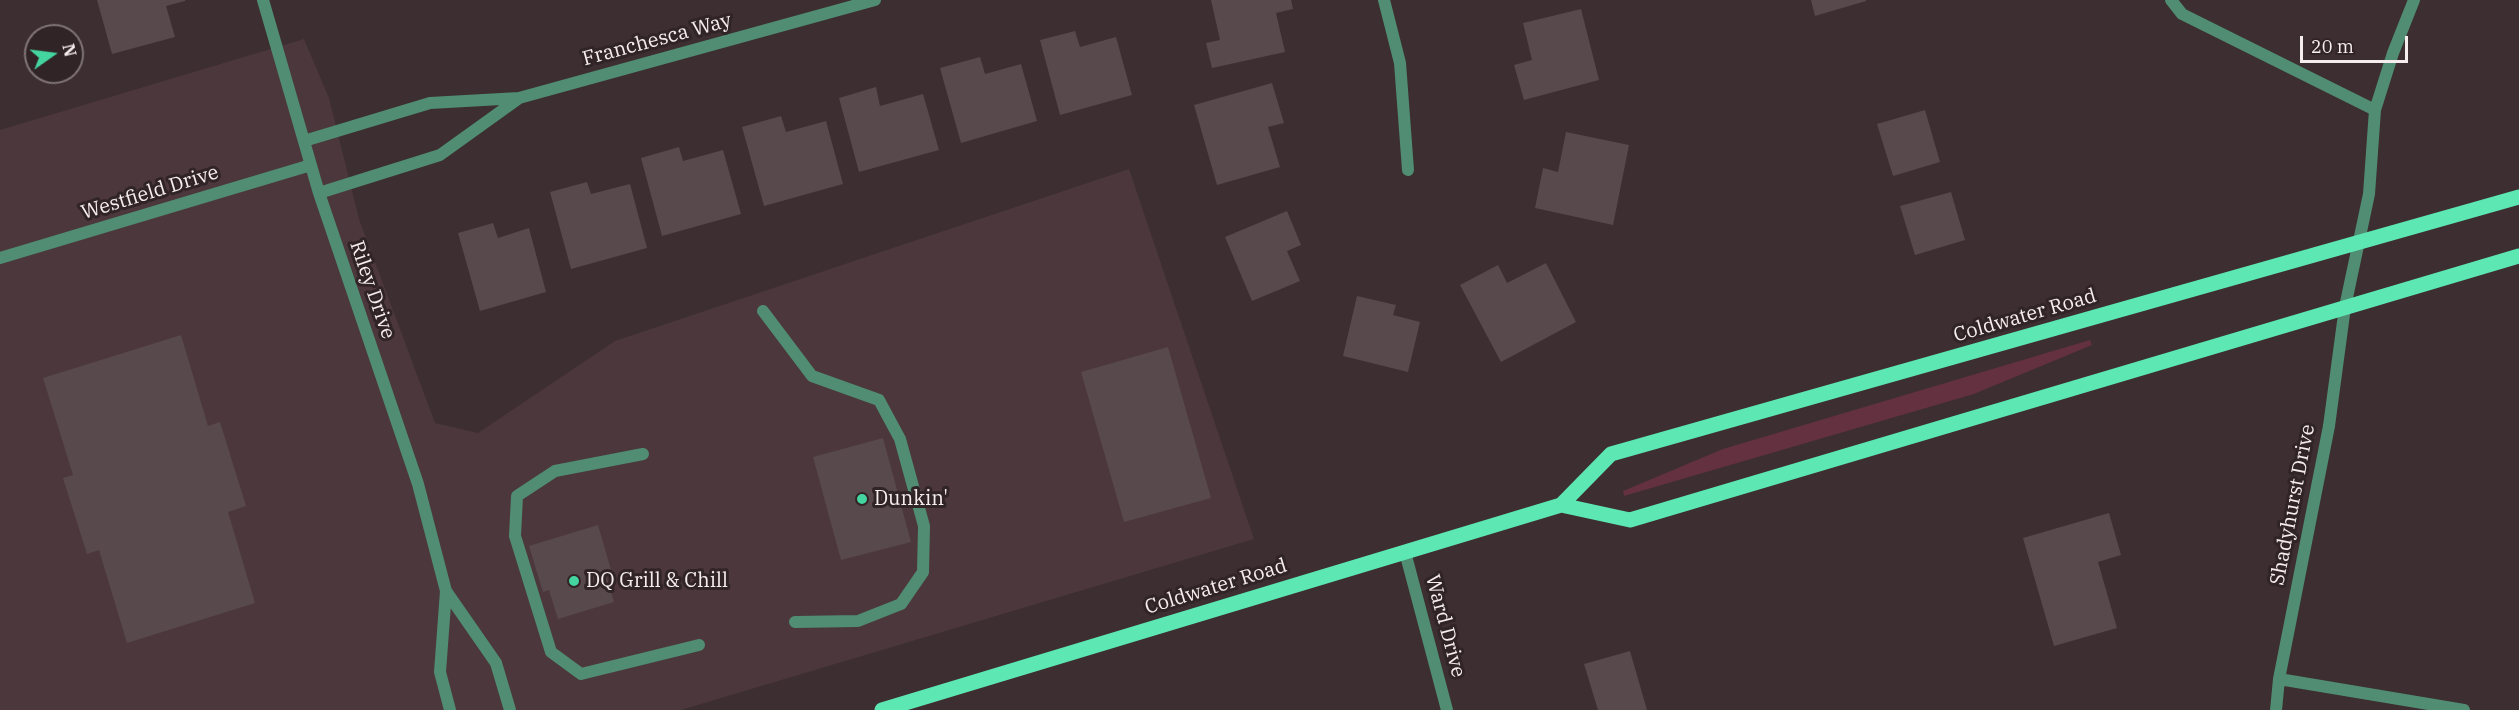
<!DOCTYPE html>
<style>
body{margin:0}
#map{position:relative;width:2519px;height:710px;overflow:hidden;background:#3c2e31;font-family:"IBM Plex Serif",serif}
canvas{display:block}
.north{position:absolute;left:24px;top:24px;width:60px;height:60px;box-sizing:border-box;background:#312427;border:2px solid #807477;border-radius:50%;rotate:76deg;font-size:16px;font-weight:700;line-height:24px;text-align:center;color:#f6edef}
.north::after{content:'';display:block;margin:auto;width:21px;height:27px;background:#44d49f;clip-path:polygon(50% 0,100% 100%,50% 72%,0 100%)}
.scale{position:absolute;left:2300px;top:36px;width:108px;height:27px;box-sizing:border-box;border:3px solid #f6edef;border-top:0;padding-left:8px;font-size:18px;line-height:21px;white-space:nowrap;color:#f6edef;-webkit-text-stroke:4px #312427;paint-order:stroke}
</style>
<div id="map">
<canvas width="2519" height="710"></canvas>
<div class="north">N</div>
<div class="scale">20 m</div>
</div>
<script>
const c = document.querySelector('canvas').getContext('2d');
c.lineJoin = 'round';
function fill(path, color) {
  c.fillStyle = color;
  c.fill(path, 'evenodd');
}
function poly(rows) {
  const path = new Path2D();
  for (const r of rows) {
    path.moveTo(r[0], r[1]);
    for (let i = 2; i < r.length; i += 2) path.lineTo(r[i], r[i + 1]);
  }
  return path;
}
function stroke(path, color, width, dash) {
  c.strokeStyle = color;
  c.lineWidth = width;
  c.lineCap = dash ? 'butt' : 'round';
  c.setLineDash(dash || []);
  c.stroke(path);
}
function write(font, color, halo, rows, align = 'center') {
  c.font = font + ' "IBM Plex Serif",serif';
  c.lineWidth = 6;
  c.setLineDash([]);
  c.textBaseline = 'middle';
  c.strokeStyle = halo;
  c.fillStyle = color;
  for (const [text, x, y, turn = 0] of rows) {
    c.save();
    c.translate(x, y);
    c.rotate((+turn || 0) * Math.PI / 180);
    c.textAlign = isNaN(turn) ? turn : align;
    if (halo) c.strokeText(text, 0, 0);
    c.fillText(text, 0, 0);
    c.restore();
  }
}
fill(poly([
 [304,39,329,98,359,219,435,423,478,433,615,341,1129,169,1254,539,681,710,0,710,0,130]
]), '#4b373c');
fill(poly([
 [2090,340,2092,345,1974,394,1624,496,1623,491,1723,449]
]), '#633140');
fill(poly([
 [97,0,185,0,185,1,166,6,175,37,112,54],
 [1211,0,1291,0,1293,9,1276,13,1285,52,1212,68,1206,43,1220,40],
 [1811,0,1866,0,1866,1,1815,16],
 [1581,9,1599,80,1524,100,1514,65,1532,60,1523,23],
 [1075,31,1080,47,1116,37,1132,95,1060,115,1040,40],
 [980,57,985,74,1021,64,1037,121,961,143,940,68],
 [1272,83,1284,123,1268,127,1280,167,1217,185,1194,105],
 [876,87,880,106,923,94,939,150,859,172,839,98],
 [1925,110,1940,162,1893,176,1877,124],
 [781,116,786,132,826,121,843,184,764,206,742,127],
 [1566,132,1629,145,1613,225,1535,208,1543,168,1558,172],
 [679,147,683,161,723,150,741,214,662,236,641,158],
 [587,182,591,194,630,184,647,248,571,269,550,192],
 [1951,192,1965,240,1915,255,1900,206],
 [1287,211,1301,245,1287,251,1300,281,1252,301,1225,237],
 [493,223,498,238,529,228,546,292,480,311,458,233],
 [1546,263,1576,322,1501,362,1460,285,1498,265,1507,283],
 [1357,296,1396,305,1393,315,1420,322,1408,372,1343,356],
 [181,335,208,426,220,422,246,506,228,512,255,603,127,643,99,550,87,554,63,478,73,475,43,378],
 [1168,347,1211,498,1124,522,1081,372],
 [883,438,911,542,841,560,813,457],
 [2109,513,2121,555,2098,562,2117,628,2054,646,2023,538],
 [598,525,611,570,605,572,614,602,558,619,549,590,543,592,529,546],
 [1630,651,1647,710,1598,710,1584,664]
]), '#58494d');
stroke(poly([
 [763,311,812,376,879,400,900,439,924,526,923,572,901,604,858,621,795,622],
 [643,454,555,471,517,496,515,536,551,652,581,674,699,645]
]), '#508d72', 12);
stroke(poly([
 [263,0,319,193,418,484,446,591,440,672,450,710],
 [1384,0,1400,63,1408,170],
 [2171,0,2182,14,2375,110],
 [304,141,430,103,519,98,875,0],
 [319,193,440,155,518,99],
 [0,258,311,165],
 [1405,552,1447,710],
 [446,591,496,663,510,710],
 [2279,679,2464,710],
 [2276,710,2279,679,2329,426,2345,307,2369,194,2375,110,2393,53,2414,0]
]), '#508d72', 12);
stroke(poly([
 [1561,505,1611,454,2519,197],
 [882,710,1561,505,1630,520,2519,256]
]), '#5de7b2', 15);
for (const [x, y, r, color] of [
 [862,499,6,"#44d49f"],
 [574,581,6,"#44d49f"]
]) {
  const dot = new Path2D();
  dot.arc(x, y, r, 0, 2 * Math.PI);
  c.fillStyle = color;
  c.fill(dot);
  stroke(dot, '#312427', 2);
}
write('20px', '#f6edef', '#312427', [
 ["Franchesca Way",657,40,-15],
 ["Westfield Drive",150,193,-17],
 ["Riley Drive",372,290,71],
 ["Coldwater Road",2025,316,-16],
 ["Shadyhurst Drive",2293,505,-79],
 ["Coldwater Road",1216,587,-17],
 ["Ward Drive",1445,626,75]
]);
write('20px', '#f6edef', '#312427', [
 ["Dunkin'",874,499],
 ["DQ Grill & Chill",586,581]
], 'left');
</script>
